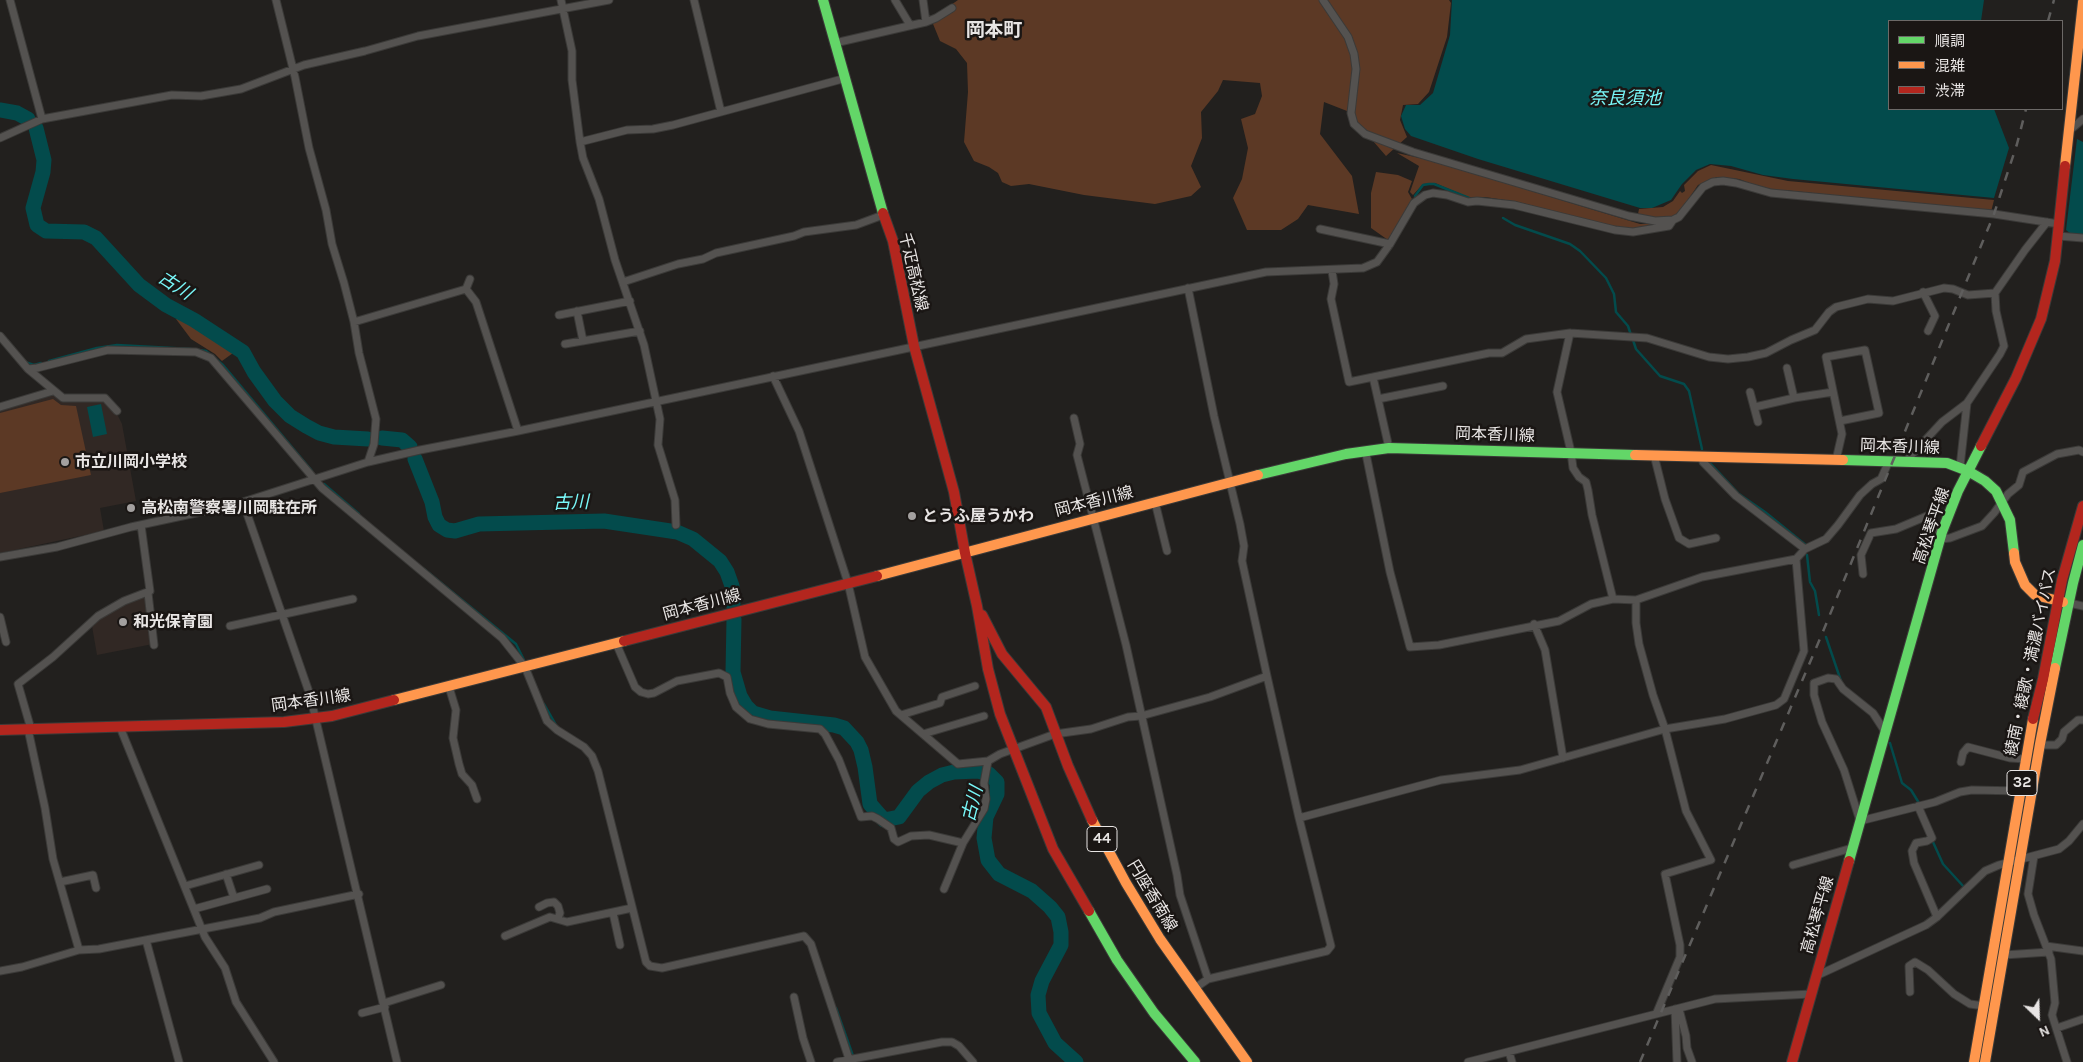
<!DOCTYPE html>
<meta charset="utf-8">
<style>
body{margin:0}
#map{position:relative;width:2083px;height:1062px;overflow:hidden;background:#22201e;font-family:Karla,"Noto Sans JP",sans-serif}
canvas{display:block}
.legend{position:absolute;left:1888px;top:20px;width:175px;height:90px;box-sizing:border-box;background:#1a1614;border:1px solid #6c6967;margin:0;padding:6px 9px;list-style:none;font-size:15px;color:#e8e5e4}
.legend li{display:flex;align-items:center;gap:10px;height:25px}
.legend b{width:25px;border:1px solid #6c6967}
.north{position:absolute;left:2013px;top:992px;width:50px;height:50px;-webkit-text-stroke:4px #1a1614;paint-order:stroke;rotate:156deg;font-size:14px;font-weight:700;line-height:20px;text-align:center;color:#e8e5e4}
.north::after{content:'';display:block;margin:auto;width:18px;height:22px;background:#e8e5e4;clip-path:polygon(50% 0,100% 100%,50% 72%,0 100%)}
</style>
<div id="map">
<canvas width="2083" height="1062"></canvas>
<ul class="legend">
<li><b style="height:6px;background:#63d668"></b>順調</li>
<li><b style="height:6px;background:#ff974d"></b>混雑</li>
<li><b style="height:6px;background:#b3261e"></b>渋滞</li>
</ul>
<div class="north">N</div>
</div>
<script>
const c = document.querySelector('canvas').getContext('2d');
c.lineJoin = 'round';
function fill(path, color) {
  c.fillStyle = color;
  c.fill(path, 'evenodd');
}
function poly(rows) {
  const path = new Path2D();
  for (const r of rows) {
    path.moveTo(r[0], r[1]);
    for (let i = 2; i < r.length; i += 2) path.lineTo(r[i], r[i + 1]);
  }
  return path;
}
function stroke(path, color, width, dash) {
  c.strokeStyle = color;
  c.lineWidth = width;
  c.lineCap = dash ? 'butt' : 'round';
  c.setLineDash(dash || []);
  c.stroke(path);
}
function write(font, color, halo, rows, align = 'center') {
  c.font = font + ' Karla,"Noto Sans JP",sans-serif';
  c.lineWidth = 5;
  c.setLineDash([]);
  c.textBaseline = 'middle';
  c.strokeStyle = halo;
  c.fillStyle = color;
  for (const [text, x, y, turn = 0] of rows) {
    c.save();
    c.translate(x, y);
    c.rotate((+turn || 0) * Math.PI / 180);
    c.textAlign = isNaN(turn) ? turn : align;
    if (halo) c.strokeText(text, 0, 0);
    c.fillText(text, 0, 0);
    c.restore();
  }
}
fill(poly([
 [54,395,62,401,68,402,103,400,118,416,122,424,136,501,100,508,104,531,0,553,0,410],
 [147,596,153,644,97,655,92,626,100,617,120,605]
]), '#312824');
fill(poly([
 [958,0,1449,0,1451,3,1447,37,1429,92,1418,104,1403,105,1400,120,1407,137,1386,156,1347,111,1324,102,1320,134,1352,176,1359,214,1308,205,1298,219,1281,230,1247,230,1233,198,1242,179,1248,148,1241,119,1255,114,1262,96,1260,83,1223,80,1218,91,1201,112,1202,138,1191,166,1201,187,1191,196,1155,204,1084,195,1029,184,1011,186,1002,182,998,173,989,167,974,161,964,142,968,92,967,63,956,49,940,41,931,19],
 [1397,153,1429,160,1640,224,1666,224,1642,230,1613,227,1518,202,1485,197,1468,197,1435,183,1423,184,1413,195,1410,192,1419,166],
 [1711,165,1788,181,1994,200,1991,212,1784,190,1770,191,1739,179,1717,177,1698,185,1679,213,1671,217,1652,218,1638,214,1639,209,1663,207,1673,201,1680,191,1682,193,1685,191,1684,185,1698,171],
 [1376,172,1398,175,1412,181,1408,192,1412,199,1388,240,1371,228,1371,193],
 [179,317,235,349,238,354,233,353,222,361,215,354,191,339,176,319],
 [53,399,61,405,76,406,91,475,0,493,0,413]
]), '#5c3925');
fill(poly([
 [1452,0,1984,0,1981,21,1889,21,1889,109,1994,109,2009,148,1994,198,1793,179,1763,175,1731,166,1710,164,1696,170,1682,184,1671,200,1652,208,1640,208,1478,159,1411,136,1405,129,1401,116,1406,105,1420,105,1433,93,1450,35],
 [2077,139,2083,142,2083,235,2071,234,2066,230],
 [101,404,107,434,93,437,87,407]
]), '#034b4c');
stroke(poly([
 [1415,196,1423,185,1429,184,1434,184,1469,198],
 [1503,218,1515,225,1570,244,1580,251,1606,278,1614,294,1616,312,1628,326,1631,335],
 [1633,340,1636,349,1660,376,1684,384,1689,391,1702,449],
 [199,350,206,351,223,365,312,471],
 [49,361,97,348,117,345,191,349],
 [25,362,34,365,41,363],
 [1710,463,1739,494,1765,512,1807,546],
 [324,484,359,514],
 [1807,555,1810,582,1815,591,1819,615],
 [424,569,516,644,524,660],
 [1826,637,1841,681],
 [544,704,556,725],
 [1890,743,1902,783,1911,790,1919,803],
 [1933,842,1943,864,1964,887],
 [836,1008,853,1056]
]), '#034b4c', 2.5);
stroke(poly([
 [0,110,17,113,28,119],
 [36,128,44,160,43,172,33,208,37,225,46,231,84,232,96,238,139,285,166,305,194,320,243,352,254,372,275,401,290,416,306,426,319,433,334,437,368,439],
 [382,438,402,440,410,447],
 [415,459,432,502,435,517,439,525,447,530,455,531,479,524,604,521,677,532,693,539,720,561,727,572,732,586,733,604],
 [734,619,733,672,740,696,746,706,753,713,770,718,834,725,844,728,857,742,861,750,865,767,870,804,884,820,899,817,918,791,929,782,942,775,954,772,978,771,989,774,997,782,997,794,986,817,984,838,988,860,999,874,1032,891,1050,907,1058,917,1061,932,1061,945,1042,981,1038,995,1039,1013,1055,1043,1076,1062]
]), '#034b4c', 15);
const street = poly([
 [10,0,42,119],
 [276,0,295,77,309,148,326,210,332,244,344,283,354,322,359,353,376,419,374,444,368,462],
 [561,0,572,51,572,80,580,142,583,158,599,199,615,260,644,345,660,419,658,445,675,500,676,525],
 [694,0,721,112],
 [895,0,910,25],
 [923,0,926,22],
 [1323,0,1348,37,1354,54,1356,69,1351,113,1354,124,1365,134,1413,152,1629,216,1655,221,1673,220,1679,217,1703,187,1713,182,1723,181,1736,183,1771,193,1994,214,2059,224],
 [835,43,926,22,936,18,952,8],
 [2070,130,2083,119],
 [0,138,42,119,172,95,201,96,241,89,304,65,365,51,418,36,609,0],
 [580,142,627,130,653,129,673,125,846,78],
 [1320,229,1390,244],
 [2058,236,2083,238],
 [1332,271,1334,284,1331,299,1349,382,1489,353,1502,353,1526,339,1570,333,1647,338,1709,357,1728,359,1748,357,1766,353,1791,340,1815,330,1829,312,1836,307,1868,299,1893,301,1944,288,1953,289,1968,295,1995,293],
 [623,282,678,264,703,259,716,253,794,236,804,232,856,225,883,215],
 [1188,288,1214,416,1240,524,1244,546,1242,561,1267,676,1299,818,1331,946,1327,951,1208,979,1195,988],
 [466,289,476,302,518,431],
 [1923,292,1935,316,1928,331],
 [577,311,583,341],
 [559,315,630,301],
 [354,322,466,289,470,279],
 [1570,333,1557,392,1571,452,1573,468,1579,477,1586,482,1588,490,1592,515,1613,599],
 [0,336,28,369,37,368,108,350,196,352,211,358,322,488,502,638,525,667,547,721,557,730,584,747,592,756,598,771,646,962,650,966,662,968,804,936,811,944,850,1062],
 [565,344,640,331],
 [1787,368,1794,398],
 [28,369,63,398,105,398,117,411],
 [773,376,799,431,848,583,865,657,896,711,958,764,988,761],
 [1373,377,1389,448],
 [1750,392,1758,422],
 [1378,399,1443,386],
 [0,407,53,391],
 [1755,407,1794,398,1833,392],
 [1074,418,1080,444,1077,455,1126,645,1177,875,1180,895,1208,979],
 [1367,450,1366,454,1390,572,1410,647,1439,645,1559,621,1591,604,1613,599,1636,600,1702,577,1796,559],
 [1654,455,1665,499,1679,538,1689,544,1716,538],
 [1702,457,1703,462,1736,496,1805,549],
 [1836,460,1842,434,1826,357,1865,350,1879,413,1840,421],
 [1906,461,1942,422,1967,403,2000,354,2004,346,1996,311,1995,293,2025,250,2047,222],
 [1960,467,1967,403],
 [243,502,310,695,397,1062],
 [1155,502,1167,551],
 [1941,539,1950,538,1982,526,1994,513,2008,494,2019,485,2023,472,2057,454,2079,450,2083,452],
 [0,557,57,547,131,527,210,510,243,502,368,462,420,450,518,431,1266,272,1363,268,1377,262,1390,244,1414,203,1425,195,1433,193,1447,195,1468,202,1477,201,1514,205,1615,230,1633,232,1669,226,1673,220],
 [1863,574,1861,555,1871,533,1896,529,1927,516,1931,520,1935,528,1942,532],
 [148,593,154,645],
 [1636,600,1636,623,1639,644,1653,695,1665,729,1686,811,1711,860,1665,874,1680,945,1680,957,1657,1012],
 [2069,603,2083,606],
 [0,617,6,642],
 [1534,624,1545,650,1563,758],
 [230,626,353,599],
 [616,643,635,687,641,692,648,694,654,693,677,681,719,673,727,677,730,693,736,707,750,719,768,724,820,729,825,734,839,760,861,817,872,816,878,819,891,828,894,839,898,842,911,836,929,835,963,843],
 [449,687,456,710,453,738,459,764,462,774,472,785,477,799],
 [901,715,940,703,942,697,975,686],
 [120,727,205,937,225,968,236,1002,274,1062],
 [28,729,45,808,53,859,79,950],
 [31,729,18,684,53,657,98,616,124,601,150,591,141,525],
 [1886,733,1873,713,1843,689,1836,679,1828,678,1814,683,1814,695,1822,722,1844,770,1860,821,1935,802,1960,792,1972,790,2021,791],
 [923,734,984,716],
 [2039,745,2056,745,2062,739,2064,732,2078,720,2083,720],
 [1961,762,1963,753,1968,747,2010,758,2026,759,2028,756],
 [1918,806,1932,838,1927,841,1916,843,1912,851,1914,863,1937,917],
 [1299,818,1441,780,1520,770,1665,729,1725,719,1776,705,1784,699,1804,651,1796,559,1805,549,1826,539,1838,525,1860,495,1872,484,1881,479,1889,461],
 [2034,856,2028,894,2034,915,2051,959,2055,1003,2052,1015,2067,1062],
 [1793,865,1852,848],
 [226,874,234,898],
 [60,882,93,875,96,888],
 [185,886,259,865],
 [944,889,963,843,984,809,986,799,984,783,988,761,1000,754,1055,734,1091,729,1128,717,1141,716,1210,697,1267,676],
 [539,907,547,903,554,902,558,906,560,913,558,918],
 [194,909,267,889],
 [613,913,620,945],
 [505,936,550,917,567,922,632,908],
 [146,940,179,1062],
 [2046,946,2083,951],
 [2004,955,2049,952],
 [0,971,22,967,79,950,99,949,260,918,274,912,359,894],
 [1816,976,1926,925,1937,917,1985,871,1999,865,2059,849,2069,841,2083,824],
 [1910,992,1909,966,1915,962,1928,970,1954,994,1970,1004,1984,1006],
 [794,997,803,1038,811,1062],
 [384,1003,441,985],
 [1675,1009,1677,1062],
 [1679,1009,1686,1036,1687,1048,1692,1062],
 [362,1013,385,1007],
 [2057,1028,2083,1019],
 [1509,1052,1512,1062],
 [837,1062,942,1042,952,1042,959,1046,973,1062],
 [1468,1062,1715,999,1811,994]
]);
const fast = poly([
 [823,0,883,213],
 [1843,460,1947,463,1968,471,1985,481,1996,491,2010,520,2014,553],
 [1258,475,1346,454,1389,448,1635,455],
 [2055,668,2073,583,2083,545],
 [1849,861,1942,532,1958,491,1981,446],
 [1089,911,1117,960,1154,1013,1195,1062]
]);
const slow = poly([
 [2065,166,2083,2],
 [1635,455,1843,460],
 [2014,553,2015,562,2025,585,2035,595,2063,602],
 [877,576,1258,475],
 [394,700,624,641],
 [1092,820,1126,883,1160,939,1247,1062],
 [1974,1062,2033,719],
 [1985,1062,2040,744,2055,668]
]);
const jam = poly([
 [883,213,893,241,914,346,954,492,965,553],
 [1981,446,2016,378,2041,319,2055,261,2065,166],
 [965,553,977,606,988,669,1000,714,1053,849,1089,911],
 [982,615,1002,654,1046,707,1068,766,1092,820],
 [624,641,877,576],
 [2033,719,2043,679,2062,580,2083,506],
 [0,730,284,722,332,716,394,700],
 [1792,1062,1849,861]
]);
stroke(street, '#3b3a38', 9);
stroke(fast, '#3b3a38', 12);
stroke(slow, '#3b3a38', 12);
stroke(jam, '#3b3a38', 12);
stroke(street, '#545250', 7);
stroke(fast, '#63d668', 10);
stroke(slow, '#ff974d', 10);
stroke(jam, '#b3261e', 10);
stroke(poly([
 [2048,21,2054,0],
 [1640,1062,1822,634,1994,214,2017,144,2026,109]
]), '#5f5e5d', 2.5, [9, 9]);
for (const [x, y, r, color] of [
 [65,462,5,"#a3a09f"],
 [131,508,5,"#a3a09f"],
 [912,516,5,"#a3a09f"],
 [123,622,5,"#a3a09f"]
]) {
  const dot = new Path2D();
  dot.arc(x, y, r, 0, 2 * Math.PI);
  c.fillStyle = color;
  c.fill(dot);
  stroke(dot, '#1a1614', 2);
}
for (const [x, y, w] of [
 [2022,783,30],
 [1102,839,30]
]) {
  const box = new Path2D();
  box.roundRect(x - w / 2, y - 12.5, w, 25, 4);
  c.fillStyle = '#1a1614';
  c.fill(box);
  stroke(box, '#e8e5e4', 1);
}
write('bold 15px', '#e8e5e4', null, [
 ["32",2022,783],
 ["44",1102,839]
]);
write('16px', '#e8e5e4', '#1a1614', [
 ["千疋高松線",913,272,77],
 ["岡本香川線",1495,435,2],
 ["岡本香川線",1900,447,2],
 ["岡本香川線",1094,502,-14],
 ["高松琴平線",1932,526,-71],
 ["岡本香川線",702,605,-15],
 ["綾南・綾歌・満濃バイパス",2031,662,-78],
 ["岡本香川線",311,701,-8],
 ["円座香南線",1152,896,59],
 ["高松琴平線",1818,915,-74]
]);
write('bold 16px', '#e8e5e4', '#1a1614', [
 ["市立川岡小学校",75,462],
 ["高松南警察署川岡駐在所",141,508],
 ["とうふ屋うかわ",922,516],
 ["和光保育園",133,622]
], 'left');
write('italic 18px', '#79f8f9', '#1a1614', [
 ["奈良須池",1625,99],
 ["古川",175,286,33],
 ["古川",571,503,-1],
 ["古川",973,804,-76]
]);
write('bold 19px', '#e8e5e4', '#1a1614', [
 ["岡本町",994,31]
]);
</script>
